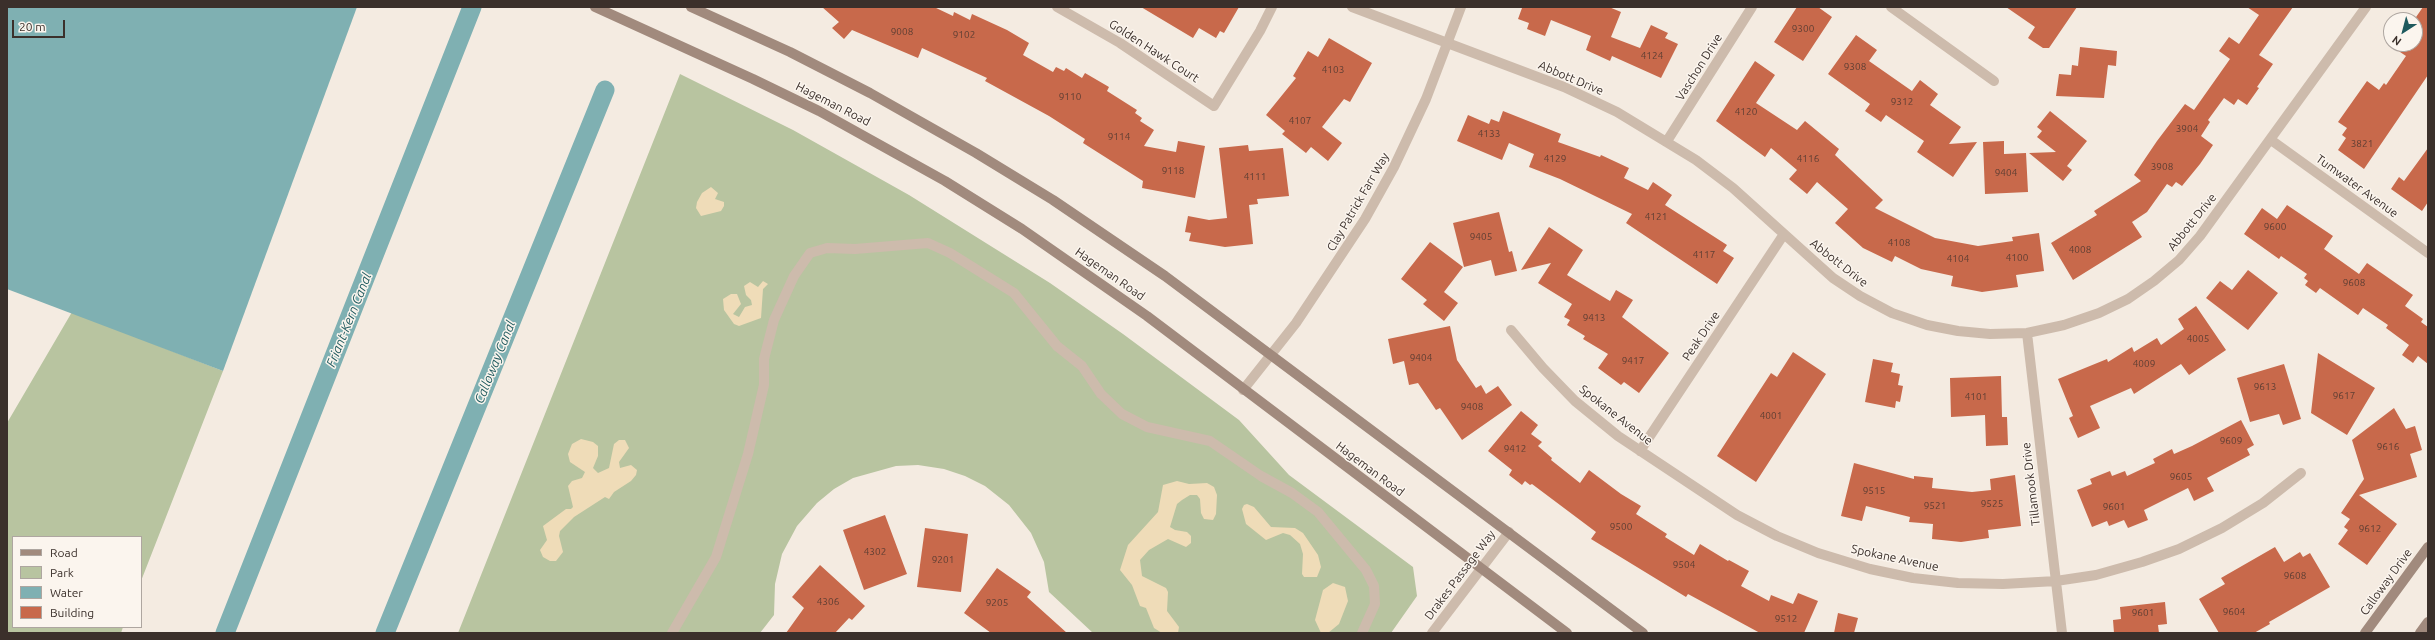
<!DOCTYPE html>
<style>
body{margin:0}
#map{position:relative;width:2435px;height:640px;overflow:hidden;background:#f4ebe1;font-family:Ubuntu,sans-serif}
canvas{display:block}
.frame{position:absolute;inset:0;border:8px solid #3b302b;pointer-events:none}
.legend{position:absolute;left:12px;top:536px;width:130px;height:92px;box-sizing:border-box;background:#fbf5ee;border:1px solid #aea6a0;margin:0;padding:5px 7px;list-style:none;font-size:12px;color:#3b302b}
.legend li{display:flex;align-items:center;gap:8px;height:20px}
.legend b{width:20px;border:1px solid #aea6a0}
.north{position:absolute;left:2383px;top:12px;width:40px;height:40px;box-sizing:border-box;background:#fbf5ee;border:1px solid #aea6a0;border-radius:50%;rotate:216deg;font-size:11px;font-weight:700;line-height:16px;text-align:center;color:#3b302b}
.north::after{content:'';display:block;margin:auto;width:14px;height:18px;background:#1f5a5e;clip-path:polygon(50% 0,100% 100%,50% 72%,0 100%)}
.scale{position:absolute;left:12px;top:20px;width:53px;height:18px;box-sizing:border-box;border:2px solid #3b302b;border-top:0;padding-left:5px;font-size:12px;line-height:14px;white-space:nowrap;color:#3b302b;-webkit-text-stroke:3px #fbf5ee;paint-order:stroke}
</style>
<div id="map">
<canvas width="2435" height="640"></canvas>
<div class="frame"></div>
<ul class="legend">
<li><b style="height:5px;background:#a18a7d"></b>Road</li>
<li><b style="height:11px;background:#b8c4a0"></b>Park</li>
<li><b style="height:11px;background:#7fb0b2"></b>Water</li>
<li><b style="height:11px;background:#c8694b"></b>Building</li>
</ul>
<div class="north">N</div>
<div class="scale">20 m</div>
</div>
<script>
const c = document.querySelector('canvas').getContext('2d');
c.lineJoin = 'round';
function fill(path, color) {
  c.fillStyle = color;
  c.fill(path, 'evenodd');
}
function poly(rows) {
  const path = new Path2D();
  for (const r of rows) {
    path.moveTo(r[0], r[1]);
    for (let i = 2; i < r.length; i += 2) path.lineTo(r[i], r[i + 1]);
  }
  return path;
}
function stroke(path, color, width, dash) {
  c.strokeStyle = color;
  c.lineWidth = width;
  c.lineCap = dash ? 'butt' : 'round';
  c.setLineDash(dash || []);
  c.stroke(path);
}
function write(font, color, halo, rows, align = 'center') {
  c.font = font + ' Ubuntu,sans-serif';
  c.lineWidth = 3;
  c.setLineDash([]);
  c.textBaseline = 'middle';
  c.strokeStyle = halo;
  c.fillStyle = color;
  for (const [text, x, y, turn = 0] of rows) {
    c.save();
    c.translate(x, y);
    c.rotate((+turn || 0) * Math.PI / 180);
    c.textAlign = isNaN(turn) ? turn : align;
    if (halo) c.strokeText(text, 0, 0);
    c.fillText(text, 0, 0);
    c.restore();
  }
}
fill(poly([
 [680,74,793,130,909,195,1050,283,1123,334,1239,420,1289,475,1413,567,1417,596,1391,633,1093,633,1049,592,1044,562,1031,533,1009,505,985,486,965,476,944,469,918,465,896,466,853,478,834,489,817,503,797,526,782,554,775,584,774,615,760,633,458,633],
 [72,312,223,371,141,581,141,537,13,537,13,627,123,627,121,633,7,633,7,423]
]), '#b8c4a0');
fill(poly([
 [711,187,718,193,715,199,724,202,724,206,721,211,701,216,696,208,697,202,702,193],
 [763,281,768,284,763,289,761,318,739,326,734,324,724,310,723,299,731,294,737,294,741,304,733,314,739,317,745,307,752,305,751,300,746,295,744,286,750,282,758,287],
 [581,439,593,442,598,446,598,456,593,468,598,473,609,468,614,444,619,440,625,440,629,448,619,462,620,468,631,465,637,470,636,475,631,481,614,492,609,499,605,497,574,517,560,531,559,536,563,552,556,561,550,561,543,557,540,550,547,540,543,526,566,509,571,509,573,507,568,486,572,481,582,478,585,472,570,462,568,454,572,444],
 [1177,481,1189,484,1207,483,1214,487,1217,495,1216,514,1213,520,1204,519,1201,513,1200,499,1197,495,1190,495,1182,500,1177,504,1170,527,1175,530,1187,532,1191,536,1191,543,1186,547,1168,539,1149,550,1140,560,1142,576,1166,588,1168,592,1167,611,1179,627,1178,633,1162,633,1154,628,1146,608,1140,606,1132,585,1120,570,1128,545,1158,512,1163,485],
 [1247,504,1254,507,1271,527,1295,528,1303,533,1318,555,1321,567,1317,577,1304,577,1302,574,1303,554,1300,544,1290,535,1283,533,1266,540,1246,524,1242,509,1244,505],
 [1333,583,1345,587,1348,601,1339,624,1328,633,1321,633,1315,620,1323,590]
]), '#efdcb8');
fill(poly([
 [7,7,357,7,223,371,7,289]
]), '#7fb0b2');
stroke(poly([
 [225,633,472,7],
 [385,633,605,90]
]), '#7fb0b2', 19);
fill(poly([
 [822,7,934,7,953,16,954,12,970,20,972,14,1007,30,1029,43,1023,55,1053,72,1056,67,1064,71,1066,68,1082,78,1085,73,1109,87,1107,91,1137,110,1135,113,1142,118,1140,121,1154,130,1144,146,1176,152,1178,141,1205,146,1195,198,1142,188,1143,181,1083,143,1085,139,1049,116,985,81,987,78,922,48,918,58,852,30,844,39,832,28,839,22],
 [1141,7,1239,7,1224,33,1220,31,1216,38,1199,28,1193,38],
 [1520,7,1609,7,1621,12,1611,37,1640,48,1651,25,1668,33,1665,38,1678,44,1661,78,1612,56,1610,61,1586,50,1591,36,1551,20,1545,36,1527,29,1529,23,1518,19,1522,8],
 [1797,7,1818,7,1832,17,1803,61,1774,42],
 [2006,7,2077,7,2049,48,2043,48,2028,38,2035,27],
 [2247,7,2293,7,2259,55,2273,64,2257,87,2259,88,2247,105,2238,99,2234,105,2224,98,2208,120,2210,122,2201,136,2213,145,2200,164,2182,186,2176,182,2172,187,2167,184,2147,212,2132,222,2142,237,2073,280,2051,243,2097,215,2094,211,2141,181,2134,175,2157,141,2185,104,2194,110,2230,59,2219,51,2229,37,2239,44,2259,15],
 [2423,7,2428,7,2428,75,2364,169,2338,150,2346,138,2342,135,2347,128,2338,122,2367,81,2379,90,2384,83,2386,85,2406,56,2394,48,2396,44,2415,44,2414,20],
 [1856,35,1877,50,1869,61,1912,91,1920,80,1938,94,1930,105,1961,127,1949,144,1977,142,1953,177,1917,152,1924,141,1886,115,1881,122,1865,111,1870,104,1828,74],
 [1329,38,1372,63,1350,102,1344,99,1322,127,1342,143,1328,161,1311,147,1306,153,1282,134,1285,131,1266,115,1296,78,1293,76,1308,51,1318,57],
 [2080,47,2117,51,2116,66,2108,65,2104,98,2056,96,2059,74,2071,75,2072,65,2078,66],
 [1755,61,1775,75,1756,103,1797,130,1805,121,1839,149,1835,155,1883,200,1875,208,1935,238,1978,246,2013,241,2012,237,2039,233,2044,271,2016,275,2018,287,1982,292,1951,286,1953,276,1921,269,1895,256,1892,262,1863,248,1835,223,1848,209,1817,182,1807,194,1789,179,1797,170,1771,148,1765,157,1716,121],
 [1503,111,1561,134,1558,142,1600,157,1601,155,1629,168,1624,178,1648,190,1653,182,1672,195,1665,205,1727,245,1723,251,1734,258,1717,284,1626,223,1632,214,1560,179,1529,167,1534,154,1509,143,1502,160,1457,141,1468,115,1489,124,1491,119,1499,122],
 [2050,111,2087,141,2067,166,2072,170,2063,181,2029,153,2056,152,2037,137,2042,131,2037,127],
 [2004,141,2004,154,2026,153,2028,192,1985,194,1983,142],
 [1248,145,1249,151,1283,148,1289,196,1257,199,1258,204,1249,205,1253,244,1225,247,1189,241,1191,233,1185,232,1188,216,1209,220,1227,218,1219,148],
 [2428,148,2428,202,2422,211,2391,189,2399,177,2404,181],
 [2287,205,2333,236,2324,249,2359,274,2367,263,2413,295,2405,306,2423,319,2421,322,2428,327,2428,364,2418,356,2413,363,2402,355,2409,345,2386,328,2388,325,2363,308,2358,315,2320,288,2316,293,2305,285,2308,281,2304,278,2307,274,2281,256,2279,259,2244,234,2262,208,2277,219],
 [1499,212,1509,252,1512,251,1517,271,1495,276,1491,260,1464,267,1453,223],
 [1549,227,1583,250,1567,275,1610,301,1616,290,1633,300,1622,317,1669,353,1639,393,1624,382,1621,385,1598,368,1608,354,1583,339,1585,336,1567,325,1570,320,1564,317,1572,304,1538,283,1551,263,1521,270],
 [1430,242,1463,267,1444,292,1458,303,1444,321,1423,304,1427,300,1401,279],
 [2248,270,2278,293,2248,330,2206,298,2220,281,2232,290],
 [2196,306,2226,350,2189,375,2181,364,2134,394,2131,388,2090,406,2100,428,2078,438,2069,418,2073,416,2058,379,2107,359,2108,362,2132,347,2134,352,2157,338,2161,345,2184,329,2178,319],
 [1450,326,1457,360,1476,388,1481,385,1486,394,1498,386,1512,405,1462,440,1440,408,1436,410,1418,383,1409,385,1404,361,1393,364,1388,339],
 [1793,352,1826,374,1756,482,1717,456,1771,373,1777,377],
 [2318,353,2375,388,2347,435,2311,413],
 [1873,359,1893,363,1891,372,1900,374,1898,385,1903,386,1900,402,1896,401,1895,408,1865,402],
 [2284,364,2301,419,2283,425,2279,414,2250,422,2237,378],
 [2001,376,2002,417,2007,417,2008,445,1986,446,1985,415,1951,417,1950,378],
 [2394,408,2406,429,2415,426,2422,450,2410,454,2417,477,2359,495,2397,524,2367,565,2338,544,2348,530,2344,527,2350,519,2341,513,2364,479,2352,440],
 [1521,411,1538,425,1531,434,1542,442,1538,446,1552,458,1551,460,1580,483,1589,470,1621,494,1641,506,1636,514,1667,534,1665,537,1694,555,1700,544,1728,561,1729,560,1749,571,1741,586,1769,601,1771,595,1793,604,1798,593,1818,601,1804,633,1760,633,1688,594,1686,597,1591,539,1596,532,1532,484,1530,485,1525,481,1522,485,1509,475,1512,470,1488,451],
 [2241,420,2254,445,2247,449,2250,455,2207,478,2214,491,2194,501,2188,488,2144,510,2148,520,2128,528,2124,520,2109,526,2107,521,2092,527,2077,490,2092,484,2090,479,2110,471,2112,476,2125,471,2127,476,2155,463,2153,459,2172,449,2174,454,2192,446],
 [1854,463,1914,479,1914,476,1933,478,1932,488,1972,492,1991,490,1990,479,2015,475,2021,526,1988,530,1989,538,1961,542,1932,539,1933,524,1909,522,1910,517,1866,506,1862,521,1841,516],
 [885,515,907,574,864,590,843,530],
 [925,528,968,534,961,592,917,587],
 [2275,547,2284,562,2300,552,2303,557,2310,553,2330,587,2269,622,2270,624,2254,633,2219,633,2199,599,2225,584,2221,578],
 [820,565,865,606,852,620,849,618,835,633,786,633,804,608,792,597],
 [997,568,1031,592,1027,597,1067,633,991,633,964,613],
 [2165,602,2167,624,2158,625,2159,633,2114,633,2113,620,2121,619,2120,607],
 [1838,613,1858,618,1854,633,1834,633]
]), '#c8694b');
stroke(poly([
 [1057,7,1120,43,1214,106,1260,31,1272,7],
 [1352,7,1564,87,1617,112,1696,160,1733,188,1833,278,1860,296,1892,313,1927,325,1958,331,1990,334,2027,333,2064,325,2099,313,2128,299,2154,281,2179,260,2200,236,2366,7],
 [1891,7,1994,81],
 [2271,140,2428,253],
 [1667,141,1752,7],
 [1511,330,1543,368,1575,401,1618,436,1737,515,1777,536,1818,553,1870,569,1913,578,1958,583,2003,584,2056,581,2096,575,2142,562,2179,549,2222,528,2263,503,2301,473],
 [2027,333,2062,633],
 [1640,451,1784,234],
 [672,633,716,557,748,454,764,385,764,359,774,320,794,276,810,253,827,248,855,249,928,243,950,253,1014,293,1057,346,1082,366,1101,394,1122,414,1147,427,1210,441,1261,476,1292,493,1318,512,1366,570,1374,586,1375,604,1362,633],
 [1432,633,1509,532]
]), '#cdbbac', 10);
stroke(poly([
 [1243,390,1296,323,1365,219,1394,167,1426,99,1461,7]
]), '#cdbbac', 10);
stroke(poly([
 [595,7,753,79,819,111,945,181,1022,229,1147,316,1567,633],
 [691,7,790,52,870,93,976,153,1053,200,1165,276,1643,633],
 [2365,633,2428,547],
 [2420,633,2428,622]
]), '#a18a7d', 10);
write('10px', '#5e3e33', null, [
 ["9300",1803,29],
 ["9008",902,32],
 ["9102",964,35],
 ["4124",1652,56],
 ["9308",1855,67],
 ["4103",1333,70],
 ["9110",1070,97],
 ["9312",1902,102],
 ["4120",1746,112],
 ["4107",1300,121],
 ["3904",2187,129],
 ["4133",1489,134],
 ["9114",1119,137],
 ["3821",2362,144],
 ["4129",1555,159],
 ["4116",1808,159],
 ["3908",2162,167],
 ["9118",1173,171],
 ["9404",2006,173],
 ["4111",1255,177],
 ["4121",1656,217],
 ["9600",2275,227],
 ["9405",1481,237],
 ["4108",1899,243],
 ["4008",2080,250],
 ["4117",1704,255],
 ["4100",2017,258],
 ["4104",1958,259],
 ["9608",2354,283],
 ["9413",1594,318],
 ["4005",2198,339],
 ["9404",1421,358],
 ["9417",1633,361],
 ["4009",2144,364],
 ["9613",2265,387],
 ["9617",2344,396],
 ["4101",1976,397],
 ["9408",1472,407],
 ["4001",1771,416],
 ["9609",2231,441],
 ["9616",2388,447],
 ["9412",1515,449],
 ["9605",2181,477],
 ["9515",1874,491],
 ["9525",1992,504],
 ["9521",1935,506],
 ["9601",2114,507],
 ["9500",1621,527],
 ["9612",2370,529],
 ["4302",875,552],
 ["9201",943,560],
 ["9504",1684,565],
 ["9608",2295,576],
 ["4306",828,602],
 ["9205",997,603],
 ["9604",2234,612],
 ["9601",2143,613],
 ["9512",1786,619]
]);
write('12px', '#3b302b', '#fbf5ee', [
 ["Golden Hawk Court",1154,51,33],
 ["Vaschon Drive",1699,67,-58],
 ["Abbott Drive",1571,78,23],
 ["Hageman Road",833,104,27],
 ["Tumwater Avenue",2357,186,36],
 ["Clay Patrick Farr Way",1358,202,-60],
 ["Abbott Drive",2192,222,-51],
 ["Abbott Drive",1839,263,38],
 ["Hageman Road",1110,274,35],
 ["Peak Drive",1701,336,-56],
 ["Spokane Avenue",1616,415,38],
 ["Hageman Road",1370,469,37],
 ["Tillamook Drive",2031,484,-97],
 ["Spokane Avenue",1895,558,12],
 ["Drakes Passage Way",1460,575,-53],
 ["Calloway Drive",2386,582,-54]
]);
write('italic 13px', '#1f5a5e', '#fbf5ee', [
 ["Friant-Kern Canal",349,320,-68],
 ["Calloway Canal",495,362,-68]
]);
</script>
